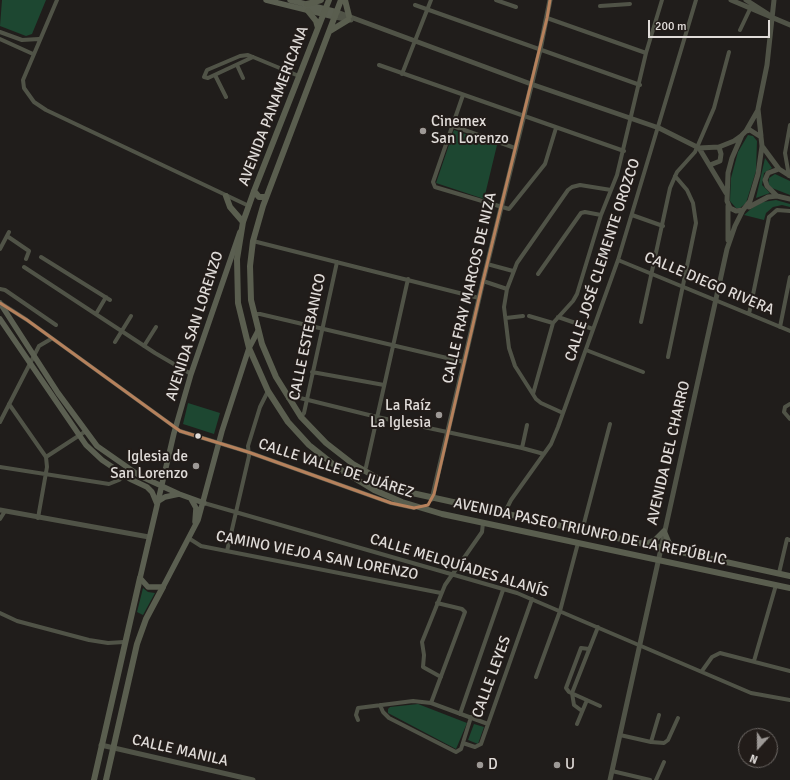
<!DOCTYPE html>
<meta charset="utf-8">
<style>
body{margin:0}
#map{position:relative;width:790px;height:780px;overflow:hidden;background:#201d1b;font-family:Signika,sans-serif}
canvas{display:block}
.north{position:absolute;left:738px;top:728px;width:40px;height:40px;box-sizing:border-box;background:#221c19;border:1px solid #6e6966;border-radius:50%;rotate:201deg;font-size:11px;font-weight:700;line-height:16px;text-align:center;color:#e0dcd9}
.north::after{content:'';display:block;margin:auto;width:14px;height:18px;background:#9d9996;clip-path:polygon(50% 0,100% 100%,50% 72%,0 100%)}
.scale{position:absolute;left:648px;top:20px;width:122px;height:18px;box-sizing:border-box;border:2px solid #e0dcd9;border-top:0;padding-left:5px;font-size:12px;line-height:14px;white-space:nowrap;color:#e0dcd9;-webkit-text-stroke:3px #221c19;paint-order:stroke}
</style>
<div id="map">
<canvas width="790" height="780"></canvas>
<div class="north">N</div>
<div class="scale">200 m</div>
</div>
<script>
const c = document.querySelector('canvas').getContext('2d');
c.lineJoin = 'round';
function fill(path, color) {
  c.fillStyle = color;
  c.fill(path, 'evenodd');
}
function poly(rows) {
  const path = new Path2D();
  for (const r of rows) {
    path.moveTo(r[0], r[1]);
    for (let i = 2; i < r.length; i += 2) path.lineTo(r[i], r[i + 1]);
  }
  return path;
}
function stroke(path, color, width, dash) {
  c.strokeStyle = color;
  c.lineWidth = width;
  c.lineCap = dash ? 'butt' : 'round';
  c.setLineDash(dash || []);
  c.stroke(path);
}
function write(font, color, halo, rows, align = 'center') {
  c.font = font + ' Signika,sans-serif';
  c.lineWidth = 4;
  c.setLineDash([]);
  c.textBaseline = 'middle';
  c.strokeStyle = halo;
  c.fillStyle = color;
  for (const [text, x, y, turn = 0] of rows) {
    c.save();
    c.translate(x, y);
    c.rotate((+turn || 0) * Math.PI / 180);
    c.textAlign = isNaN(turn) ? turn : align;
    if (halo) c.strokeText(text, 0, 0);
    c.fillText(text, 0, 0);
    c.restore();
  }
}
fill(poly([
 [2,0,46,0,32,34,26,36,0,26],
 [454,130,497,145,484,199,436,183],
 [748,135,753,136,757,141,756,171,746,203,740,208,736,208,730,201,731,178,738,152],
 [765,158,772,168,764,173,762,185,770,193,756,198],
 [775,174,790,181,790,195,772,188,768,184,769,178],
 [776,200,790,204,790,207,782,205,773,207,766,213,764,220,744,215,752,208,763,202],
 [188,403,220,413,214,434,183,424],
 [143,588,148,592,155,593,143,615,137,612],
 [418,704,467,723,456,749,388,713,388,709,390,707],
 [474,724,484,727,478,744,468,740]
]), '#1d4731');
stroke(poly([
 [57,0,23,80,24,88,34,102,46,110,249,206],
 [496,0,516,7],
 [415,5,640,85],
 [600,6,630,4],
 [547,18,646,53],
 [740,30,750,9],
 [0,32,22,40,39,39],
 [0,39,33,54],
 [253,57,208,78,204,77,207,70,240,56,248,55,253,57,299,76],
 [237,65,243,78],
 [379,65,624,151],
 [402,74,431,0],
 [215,75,226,97],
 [463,95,433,182,435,187,509,209,545,164,556,128],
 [453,126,515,148],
 [789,176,785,153,790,125],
 [632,215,663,226],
 [7,236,29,251,26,259],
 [253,241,479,298],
 [0,249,9,232],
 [41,257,110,300],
 [618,260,790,331],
 [487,264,513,271],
 [24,267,155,353,191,374],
 [538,274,581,213,585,212,601,215],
 [483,281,507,289],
 [0,289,5,290,56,325],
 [2,304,27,320,180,431,248,452,391,503,414,508],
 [96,314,106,297],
 [254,314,260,314,464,362],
 [749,314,769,217,777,210,790,211],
 [529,316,553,323],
 [558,317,593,329],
 [506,318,523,316],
 [641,322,670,188,677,172,695,152,714,108,729,52],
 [780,327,790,277],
 [115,342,131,316],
 [144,346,156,327],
 [586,350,643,372],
 [668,357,696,223,693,203,687,190,675,176],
 [312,372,384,385],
 [533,394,553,323,573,301,577,294,601,215,617,175,646,53,662,0],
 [288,398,292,396,377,417,522,448,544,454],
 [9,404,46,457],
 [790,404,785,407,784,412,790,419],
 [563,413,541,403,536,399,515,366,509,348,504,307,507,289,517,263,568,190,572,187,580,185,611,190],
 [301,417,304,413,337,262],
 [0,422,39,346,51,339],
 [522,448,527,425],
 [46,457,86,431],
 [0,467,109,484,119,480,130,470],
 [364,471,366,467,408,279],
 [204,503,517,593,751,693,790,700],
 [504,514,511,500,551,444,558,427,618,260,696,0],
 [38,518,47,467,46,457],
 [0,519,5,511],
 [582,531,610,424],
 [190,539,201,546,441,593],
 [227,551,249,456,248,446,260,407,268,391],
 [779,573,787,539,790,540],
 [0,613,17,621,89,640,108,643,124,642],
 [589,649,581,648,566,688,569,692,600,706],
 [754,661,776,585],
 [702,671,712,657,720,653,790,671],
 [441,677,423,667,424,655,422,642,445,585,482,532,483,523],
 [536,677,560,611,578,543],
 [431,703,465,612,462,609,437,603],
 [380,705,383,712,389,718,456,752,461,749,471,717],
 [582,711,574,705,572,693,598,627],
 [460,714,503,590],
 [358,720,356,715,358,708,413,701,431,703,488,724],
 [577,724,587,700],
 [620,735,651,742,664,743,668,740,678,718],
 [651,742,659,715],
 [463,743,475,747,481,744,532,599],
 [612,771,650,780],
 [656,780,664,762]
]), '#505347', 4);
stroke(poly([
 [731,0,790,25],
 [746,0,768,14],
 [337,12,531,84,659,128,699,148],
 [335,17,351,20],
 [750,130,761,137,762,146,758,174,750,201,743,210,736,211,730,208,727,201,728,173,732,158,742,135,746,131,750,130],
 [746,131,758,110],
 [761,136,758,109,767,65,774,0],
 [762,146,779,169,790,176],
 [699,148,726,193],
 [699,148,719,147,734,141,741,136],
 [710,165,720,161,721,154,719,147],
 [777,196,767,186,765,180,768,173,779,169],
 [749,207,768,197,777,196,790,199],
 [728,240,728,206],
 [432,499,483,281,540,50,550,0],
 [0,510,149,537],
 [101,745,253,780],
 [610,780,727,249,735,226,743,210]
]), '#505347', 5);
stroke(poly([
 [266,0,335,17],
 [290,0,337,12],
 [240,232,191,374,174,433,140,578,148,587,163,587,198,520,222,431,249,348,258,331],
 [0,303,58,393,97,446,140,476,179,494,204,503],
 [0,319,86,445,102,460,130,479,147,487,152,492,157,504],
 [191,499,196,508,195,522],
 [157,502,165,497,179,494],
 [645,544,655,540,664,531,669,543,678,551]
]), '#5b5f51', 5.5);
stroke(poly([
 [329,0,254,191,243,222,237,259,238,303,249,348,268,391,288,422,309,445,338,468,374,490,402,502,442,514,790,588],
 [341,0,263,206,253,241,250,266,251,300,262,344,276,377,301,417,326,443,353,464,386,483,412,493,790,576],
 [345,0,349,16],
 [307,4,321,0],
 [308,11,316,21,318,28],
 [330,31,348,20],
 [254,191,259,197,266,197],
 [226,196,230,207,243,222],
 [94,780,140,578],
 [106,780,137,644,146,619,163,587]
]), '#5a5e4f', 6);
stroke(poly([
 [0,303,27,320,180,431,248,452,391,503,414,508,428,505,434,494,483,281,547,18,550,0]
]), '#b6815c', 3);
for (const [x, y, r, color] of [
 [423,131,4,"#9d9996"],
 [439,415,4,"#9d9996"],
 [198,436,3.5,"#e0dcd9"],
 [196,466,4,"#9d9996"],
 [480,765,4,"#9d9996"],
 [557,765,4,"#9d9996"]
]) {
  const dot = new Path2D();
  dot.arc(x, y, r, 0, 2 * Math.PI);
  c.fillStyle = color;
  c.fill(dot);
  stroke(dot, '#221c19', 1.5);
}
write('15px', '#e0dcd9', '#221c19', [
 ["AVENIDA PANAMERICANA",274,106,-69],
 ["CALLE JOSÉ CLEMENTE OROZCO",603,260,-72],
 ["CALLE DIEGO RIVERA",709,284,23],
 ["CALLE FRAY MARCOS DE NIZA",470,288,-77],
 ["AVENIDA SAN LORENZO",195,326,-72],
 ["CALLE ESTEBANICO",308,337,-78],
 ["AVENIDA DEL CHARRO",669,453,-77],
 ["CALLE VALLE DE JUÁREZ",336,469,18],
 ["AVENIDA PASEO TRIUNFO DE LA REPÚBLIC",590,532,12],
 ["CAMINO VIEJO A SAN LORENZO",317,556,11],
 ["CALLE MELQUÍADES ALANÍS",459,566,17],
 ["CALLE LEYES",492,677,-70],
 ["CALLE MANILA",180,751,13]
]);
write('15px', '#e0dcd9', '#221c19', [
 ["Cinemex",431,122],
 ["San Lorenzo",431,139],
 ["La Raíz",431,406,"right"],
 ["La Iglesia",431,423,"right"],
 ["Iglesia de",188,457,"right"],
 ["San Lorenzo",188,474,"right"],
 ["D",488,765],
 ["U",565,765]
], 'left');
</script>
